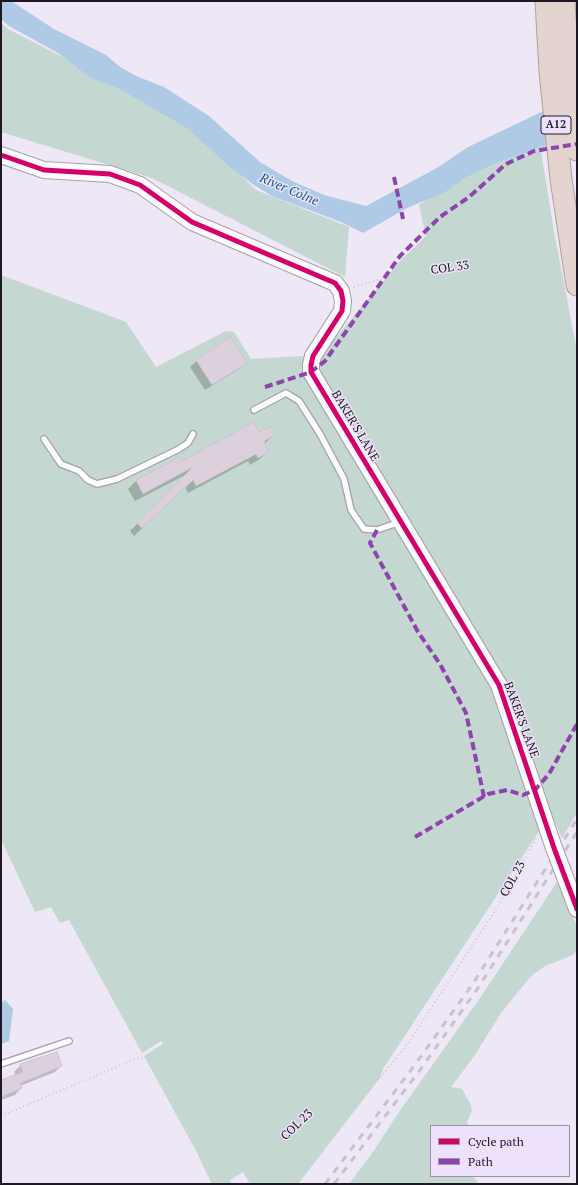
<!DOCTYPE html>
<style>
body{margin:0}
#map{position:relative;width:578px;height:1185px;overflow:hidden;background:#eee7f5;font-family:"PT Serif",serif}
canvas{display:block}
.frame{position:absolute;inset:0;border:2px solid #1e1824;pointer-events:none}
.legend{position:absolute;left:430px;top:1125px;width:140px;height:52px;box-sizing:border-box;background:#eee1fb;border:1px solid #9b91a5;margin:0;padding:5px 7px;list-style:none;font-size:12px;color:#1e1824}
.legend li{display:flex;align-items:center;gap:8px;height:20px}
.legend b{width:20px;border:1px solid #9b91a5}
</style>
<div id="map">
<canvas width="578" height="1185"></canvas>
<div class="frame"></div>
<ul class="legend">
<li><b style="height:5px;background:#d6006c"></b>Cycle path</li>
<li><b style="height:5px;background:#8e44ad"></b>Path</li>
</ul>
</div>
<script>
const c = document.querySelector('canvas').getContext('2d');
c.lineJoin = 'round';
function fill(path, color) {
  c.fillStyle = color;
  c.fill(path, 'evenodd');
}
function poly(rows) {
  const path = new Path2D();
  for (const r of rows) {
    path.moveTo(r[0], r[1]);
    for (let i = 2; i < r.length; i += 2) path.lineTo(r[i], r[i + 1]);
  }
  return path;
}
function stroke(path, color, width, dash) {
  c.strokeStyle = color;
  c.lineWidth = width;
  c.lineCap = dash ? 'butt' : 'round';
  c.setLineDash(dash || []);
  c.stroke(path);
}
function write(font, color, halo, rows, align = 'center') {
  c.font = font + ' "PT Serif",serif';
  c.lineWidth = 3;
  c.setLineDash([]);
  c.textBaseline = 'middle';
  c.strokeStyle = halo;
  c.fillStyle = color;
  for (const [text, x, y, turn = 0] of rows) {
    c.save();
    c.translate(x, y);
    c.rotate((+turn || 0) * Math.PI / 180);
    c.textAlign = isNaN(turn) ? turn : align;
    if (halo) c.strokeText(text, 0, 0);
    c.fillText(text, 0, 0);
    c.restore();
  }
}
fill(poly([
 [1,23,8,29,185,120,256,190,349,227,345,277,152,178,1,132],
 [577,113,577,147,541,151,554,232,577,351,577,813,562,838,551,813,383,1069,380,1078,298,1184,250,1184,243,1172,230,1180,232,1184,212,1184,195,1149,144,1056,163,1044,161,1041,142,1053,69,920,60,923,51,907,35,912,1,839,1,275,126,322,156,367,226,331,234,332,251,359,321,355,401,260,426,236,419,205,503,147],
 [557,882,577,926,577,950,573,955,545,966,531,976,501,1013,475,1055,451,1087,462,1089,470,1103,472,1111,467,1122,468,1126,431,1126,431,1176,473,1176,479,1184,349,1184,373,1152,399,1112,480,998]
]), '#c5d7d1');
fill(poly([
 [1,1,11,1,54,29,106,55,120,67,136,76,164,87,209,116,260,162,292,181,324,195,366,206,437,168,468,147,577,95,577,134,496,163,466,177,445,192,407,208,363,233,341,222,272,196,254,185,230,167,187,128,120,89,91,78,58,53,9,26,1,19],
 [5,1000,13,1009,9,1041,1,1044,1,1003]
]), '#aecae4');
fill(poly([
 [197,361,246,362,239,369,205,390,190,367],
 [259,433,274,435,264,444,268,451,260,459,250,465,248,461,188,493,185,487,134,536,130,531,189,473,135,501,128,489,136,481,179,459,181,462],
 [21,1065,61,1066,55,1072,20,1086,21,1088,15,1095,1,1100,1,1081,16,1076,14,1072]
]), '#0003');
const building = poly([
 [230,337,247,363,212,385,196,360,230,337],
 [254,422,259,432,271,426,275,435,264,441,269,452,258,458,256,454,196,486,193,480,142,528,137,523,193,467,143,494,136,480,180,457,182,461,254,422],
 [57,1052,62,1066,20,1083,22,1088,1,1097,1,1080,23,1072,20,1064,57,1052]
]);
fill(building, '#dcd0dc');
stroke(building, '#cdc4ce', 1);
const lane = poly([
 [254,410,286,393,299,401,320,434,344,479,351,510,364,529,377,530,400,522],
 [44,439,61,464,79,471,88,480,97,484,117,479,179,449,188,443,193,434],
 [1,1064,69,1041]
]);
const secondary = poly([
 [1,155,44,170,110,174,140,185,192,222,335,283,341,291,343,301,342,311,313,356,311,365,311,372,499,685,554,848],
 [573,898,577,909]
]);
const highway = poly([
 [546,1,550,72,561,179,577,285],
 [564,1,568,71,577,150]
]);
stroke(lane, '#a7a1ad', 8);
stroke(secondary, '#a7a1ad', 18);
stroke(highway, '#b2a09f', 23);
stroke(poly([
 [354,287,384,278,483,264,482,185],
 [1,1116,135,1059,174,1049,239,1156,277,1143,309,1110,380,1078,409,1042,495,911,537,837]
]), '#cccace', 2, [1, 3]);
stroke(lane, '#fcfbfe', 5.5);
stroke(secondary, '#fcfbfe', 16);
stroke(highway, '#e3d4cf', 21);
stroke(poly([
 [325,1184,414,1066,472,985,577,819],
 [334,1184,420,1070,478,988,577,832]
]), '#c6c3c8', 3, [7, 7]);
const secondaryBridge = poly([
 [554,848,573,898]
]);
stroke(secondaryBridge, '#a7a1ad', 18, []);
stroke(secondaryBridge, '#fcfbfe', 16);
stroke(poly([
 [394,177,403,219],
 [265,387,311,372,325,361,400,256,440,217,469,197,506,164,534,151,577,144],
 [377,530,370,543,418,632,440,664,466,713,484,797],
 [415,837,488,794,507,790,523,795,535,790,549,774,577,724]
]), '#8e44ad', 4, [8, 4]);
stroke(poly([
 [1,155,44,170,110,174,140,185,192,222,335,283,341,291,343,301,342,311,313,356,311,365,311,372,499,685,554,848,577,909]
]), '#d6006c', 5);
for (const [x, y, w] of [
 [556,125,30]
]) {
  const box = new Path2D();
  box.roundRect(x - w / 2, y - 9, w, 18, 3);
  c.fillStyle = '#eee1fb';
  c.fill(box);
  stroke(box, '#1e1824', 1);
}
write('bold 11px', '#1e1824', null, [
 ["A12",556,125]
]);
write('12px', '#1e1824', '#eee1fb', [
 ["COL 33",450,268,-8],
 ["BAKER'S LANE",355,426,59],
 ["BAKER'S LANE",521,720,70],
 ["COL 23",513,879,-61],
 ["COL 23",297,1125,-44]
]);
write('italic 13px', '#125e85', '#eee1fb', [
 ["River Colne",289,190,23]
]);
</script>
